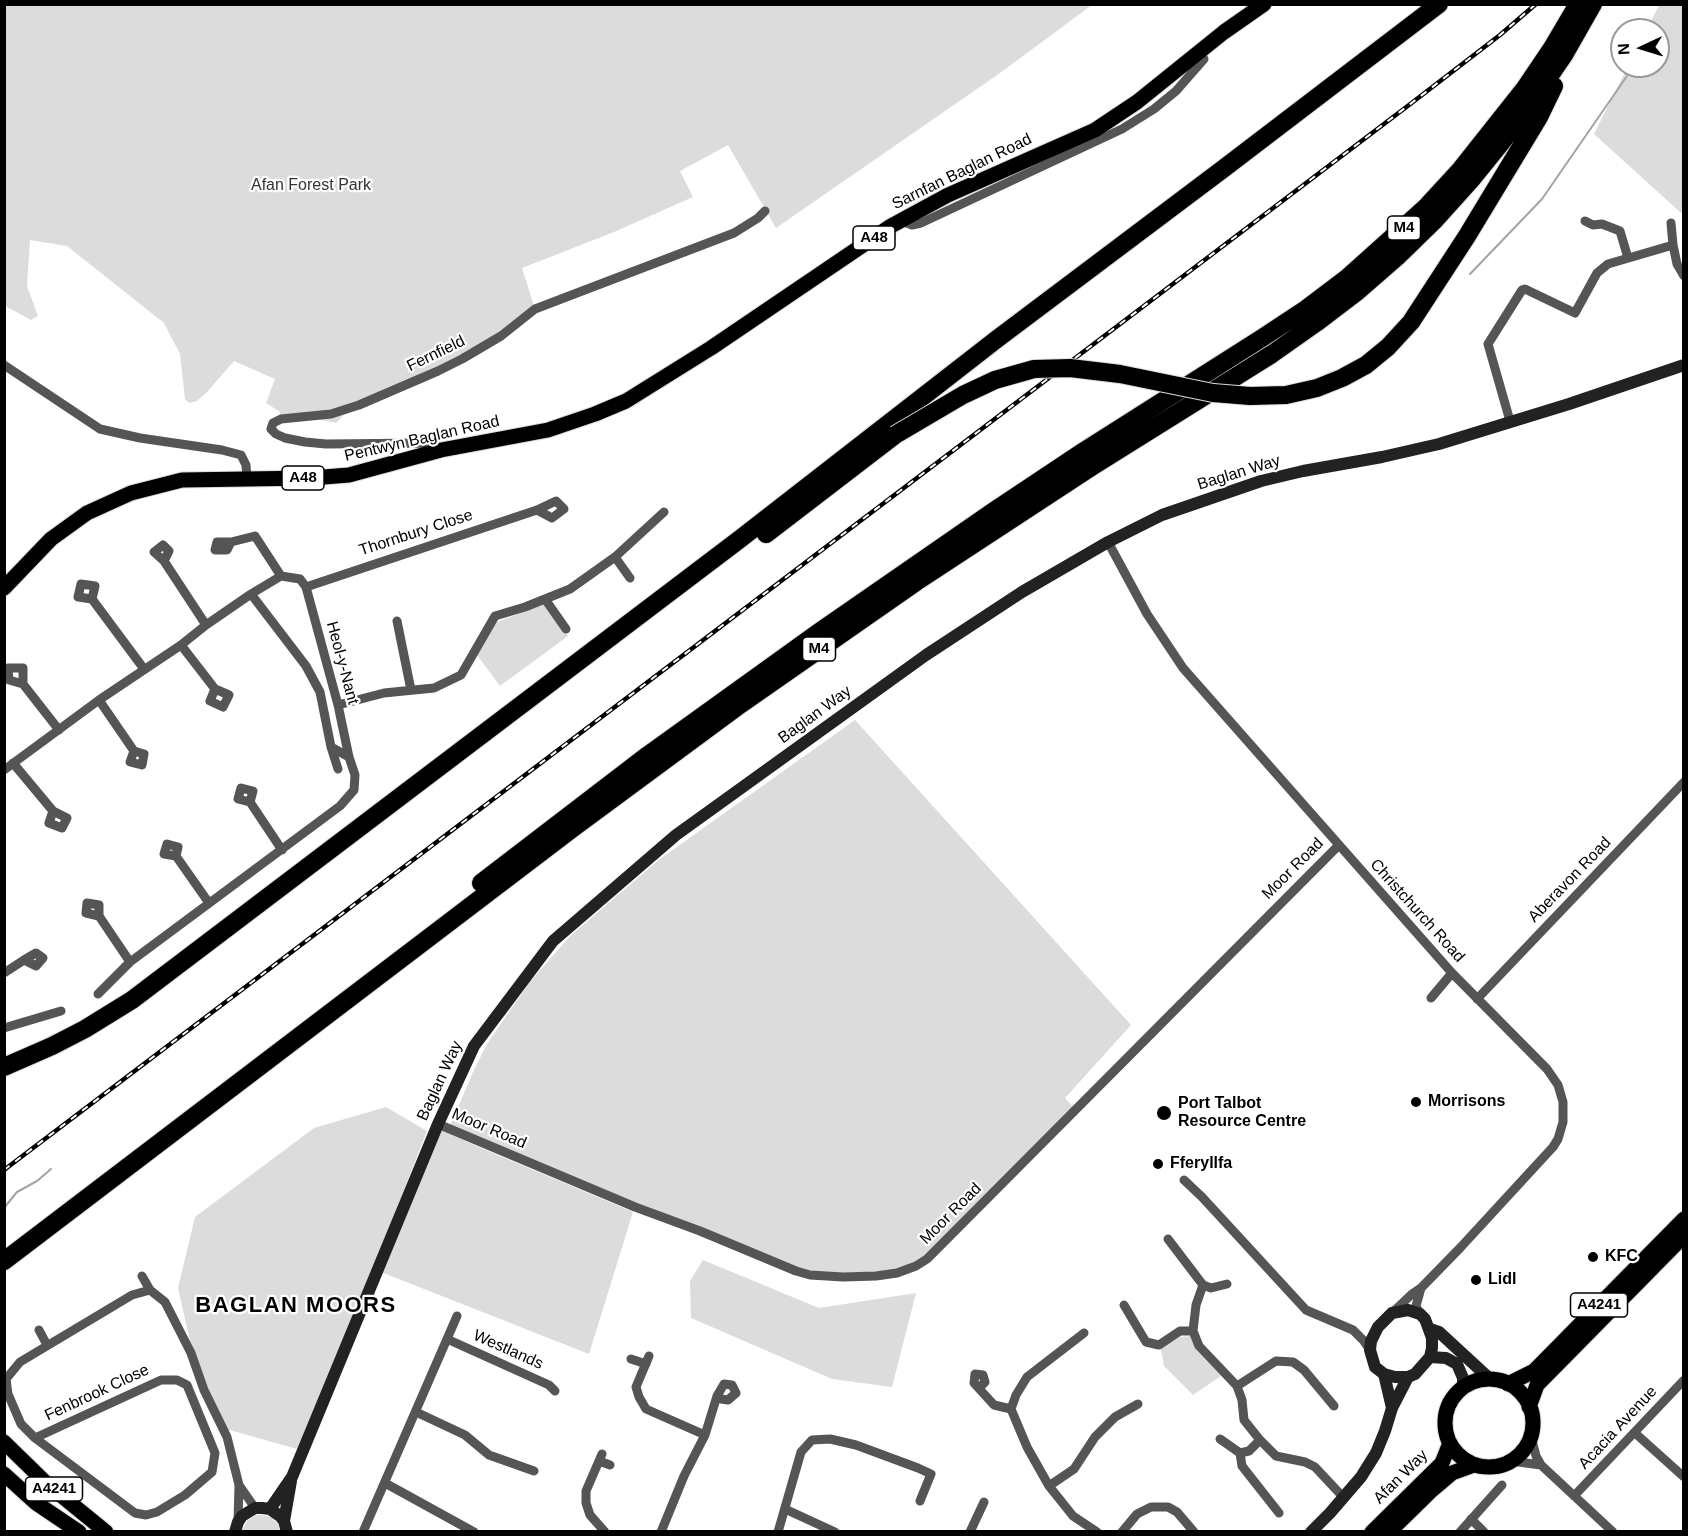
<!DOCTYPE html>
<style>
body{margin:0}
#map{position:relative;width:1688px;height:1536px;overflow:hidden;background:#fff;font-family:Helvetica,sans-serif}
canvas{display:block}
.frame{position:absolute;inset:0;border:6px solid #000;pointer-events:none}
.north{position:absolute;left:1610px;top:18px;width:60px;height:60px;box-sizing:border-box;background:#fff;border:2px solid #999;border-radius:50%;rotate:266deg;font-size:16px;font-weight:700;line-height:24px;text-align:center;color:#000}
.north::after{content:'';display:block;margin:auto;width:21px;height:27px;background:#000;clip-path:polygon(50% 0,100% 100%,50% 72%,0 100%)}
</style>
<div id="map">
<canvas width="1688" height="1536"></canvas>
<div class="frame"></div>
<div class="north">N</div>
</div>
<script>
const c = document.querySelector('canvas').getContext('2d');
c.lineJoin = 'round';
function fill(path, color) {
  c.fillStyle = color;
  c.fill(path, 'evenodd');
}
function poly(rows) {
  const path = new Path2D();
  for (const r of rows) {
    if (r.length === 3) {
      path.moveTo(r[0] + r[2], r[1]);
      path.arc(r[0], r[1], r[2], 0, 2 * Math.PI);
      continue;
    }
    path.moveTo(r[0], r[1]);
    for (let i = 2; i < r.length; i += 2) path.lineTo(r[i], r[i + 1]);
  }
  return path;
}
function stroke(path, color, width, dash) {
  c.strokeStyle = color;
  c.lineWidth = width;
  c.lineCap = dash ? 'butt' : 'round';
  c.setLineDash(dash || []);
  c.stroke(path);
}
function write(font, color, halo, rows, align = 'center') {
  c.font = font + ' Helvetica,sans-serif';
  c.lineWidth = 4.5;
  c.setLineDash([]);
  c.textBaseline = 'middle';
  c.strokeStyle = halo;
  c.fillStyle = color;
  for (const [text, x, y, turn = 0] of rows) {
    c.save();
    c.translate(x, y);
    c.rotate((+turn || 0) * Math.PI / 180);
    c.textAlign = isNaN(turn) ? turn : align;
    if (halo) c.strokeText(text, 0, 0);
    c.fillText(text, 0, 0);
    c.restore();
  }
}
fill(poly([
 [4,5,1092,5,1000,73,776,228,728,145,680,171,693,197,614,232,522,268,535,309,438,371,352,406,336,423,305,417,281,419,280,412,266,403,275,379,234,361,207,392,197,401,189,403,185,399,180,354,164,323,67,246,30,240,27,286,38,316,31,320,5,306],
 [1659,5,1683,5,1684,211,1681,213,1594,134,1628,66,1658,66,1658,30,1647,30],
 [545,604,568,636,500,686,477,655,494,623],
 [855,720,1131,1025,1065,1098,1076,1110,927,1259,897,1273,810,1275,449,1128,473,1072,487,1044,529,983,570,936,660,859],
 [386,1107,427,1131,373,1269,297,1449,226,1429,193,1354,178,1288,195,1217,314,1128],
 [439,1129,481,1148,633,1212,589,1354,381,1272],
 [703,1260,819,1308,916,1293,892,1387,832,1379,691,1318,690,1281],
 [1191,1336,1196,1350,1221,1376,1193,1395,1164,1366,1161,1349,1180,1337],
 [256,1515,261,1515,271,1517,278,1524,280,1531,242,1531,247,1521]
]), '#dcdcdc');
stroke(poly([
 [1470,274,1542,199,1627,76],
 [4,1208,17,1192,37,1181,51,1169]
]), '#a3a3a3', 2);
const primary = poly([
 [4,588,51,539,87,513,131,493,182,480,311,478,349,475,441,450,548,430,595,414,626,401,711,348,891,226,948,195,1095,130,1137,102,1224,32,1264,4],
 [1489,1423,44],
 [1508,1384,1534,1371,1684,1219],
 [1529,1407,1537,1385,1684,1236],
 [4,1442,46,1483,106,1532],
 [4,1474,36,1503,79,1532],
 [1372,1532,1442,1463,1450,1443],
 [1389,1532,1432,1490,1452,1473,1474,1465]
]);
const highway = poly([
 [1411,322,1467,236,1539,117,1554,86],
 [766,534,895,435],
 [481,883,648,755,819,632,994,511,1084,451,1262,338,1306,309,1347,278,1425,208,1460,170,1525,88,1552,48,1578,4],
 [4,1067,52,1046,85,1029,132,1000,740,539,997,339,1223,169,1439,4],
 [4,1261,573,828,741,704,916,582,1093,466,1272,354,1316,323,1358,291,1397,257,1435,220,1471,180,1501,143,1536,96,1564,55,1593,4]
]);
stroke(primary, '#dbdbdb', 17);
stroke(highway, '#dbdbdb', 20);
stroke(poly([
 [904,219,907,223,912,225,921,223,1122,129,1154,109,1176,91,1204,59],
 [1585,221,1593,225,1602,224,1620,231,1628,258],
 [1671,223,1673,245],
 [4,365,100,429,140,438,222,450,241,455,246,465,247,478],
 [1510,421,1488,344,1522,290,1525,289,1575,313,1597,273,1608,264,1673,245,1677,264,1684,276],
 [438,449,425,443,326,444,305,442,285,438,276,434,271,429,273,423,281,419,331,414,359,405,438,371,462,359,501,336,535,309,734,233,758,218,765,211],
 [231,542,217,542,215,550,227,550,231,542,255,536,281,576],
 [1108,542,1147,614,1183,668,1452,973,1547,1069,1558,1085,1563,1102,1563,1122,1558,1139,1553,1147,1460,1248,1421,1288,1412,1294,1392,1313],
 [615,557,630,578],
 [164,561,169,551,163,545,154,552,164,561,206,625],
 [306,587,537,510,556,501,564,509,552,518,537,510],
 [251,594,306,666,320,692,331,747,338,769],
 [92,599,95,586,81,584,78,597,92,599,144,669],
 [545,599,566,629],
 [397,621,411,690],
 [181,645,215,689,229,695,223,707,210,701,215,689],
 [23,684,23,668,8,668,9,680,23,684,59,730],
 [99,700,134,751,144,754,142,765,130,762,134,751],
 [338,705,384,693,434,688,461,675,495,616,525,607,570,589,615,557,664,512],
 [13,763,53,811,67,818,62,828,49,823,53,811],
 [4,770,99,700,181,645,206,625,251,594,281,576,300,579,306,587,338,705,349,757],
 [250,802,238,799,241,788,253,791,250,802,282,850],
 [176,856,178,847,167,844,164,854,176,856,209,903],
 [99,916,99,905,87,903,86,913,99,916,130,962],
 [4,973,24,960,36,953,43,958,36,966,24,960],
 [98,994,130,962,340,806,354,790,355,775,349,757,331,747],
 [1431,998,1452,973],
 [1477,999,1684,782],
 [4,1028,61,1011],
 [438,1124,635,1207,700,1231,796,1271,810,1275,843,1277,876,1276,897,1273,916,1266,927,1259,1339,845],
 [1184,1180,1202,1197,1306,1310,1353,1330,1363,1340,1370,1350],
 [1168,1239,1203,1285,1196,1305,1193,1331,1199,1346,1237,1386,1242,1400,1244,1420,1260,1440,1276,1456,1305,1462,1315,1467,1344,1498],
 [142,1276,150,1290],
 [1203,1285,1211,1288,1227,1284],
 [1124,1305,1146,1342,1159,1345,1180,1331,1193,1331],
 [1420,1314,1416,1306,1421,1288],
 [39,1330,47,1345],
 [1084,1333,1027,1377,1016,1395,1011,1409,1027,1447,1049,1486,1073,1516,1097,1532],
 [447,1339,549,1385,555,1391],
 [649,1356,636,1387,639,1397,646,1409,705,1435],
 [631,1359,646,1364],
 [1237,1386,1276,1361,1293,1362,1304,1370,1334,1406],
 [979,1388,985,1382,983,1375,975,1374,974,1383,994,1405,1011,1409],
 [416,1412,465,1435,489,1455,534,1471],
 [1635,1433,1684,1477],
 [1531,1436,1536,1456,1541,1465,1613,1532],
 [35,1438,161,1380,177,1380,187,1385,215,1453,212,1472,185,1495,157,1512,146,1515,135,1513,35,1438,21,1424,8,1394,6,1379,20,1362,132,1295,150,1290,165,1302,191,1353,204,1390,227,1437,239,1485,238,1522],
 [1220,1439,1240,1453,1249,1451,1260,1440],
 [1240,1453,1242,1466,1279,1513],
 [602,1454,586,1491,586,1503,590,1515,605,1532],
 [599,1461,610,1465],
 [1511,1461,1541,1465],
 [385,1483,474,1532],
 [239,1485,255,1508],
 [1049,1486,1074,1469,1095,1437,1115,1417,1138,1404],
 [1574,1496,1684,1380],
 [785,1509,835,1532],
 [1471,1519,1484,1532],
 [363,1532,457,1316],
 [661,1532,684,1476,705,1435,717,1396,724,1384,732,1385,736,1393,728,1400,721,1399,717,1396],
 [778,1532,801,1452,812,1440,830,1439,856,1445,918,1468,931,1474,920,1501],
 [970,1532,984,1502],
 [1122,1532,1137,1514,1151,1507,1168,1507,1177,1512,1194,1532],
 [1460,1532,1502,1485]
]), '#555', 9);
stroke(poly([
 [1408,1310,1420,1314,1425,1319,1432,1338,1432,1348,1430,1357,1415,1374,1408,1377,1395,1377,1384,1374,1375,1367,1370,1350,1371,1341,1378,1327,1392,1313,1408,1310],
 [1430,1329,1439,1332,1490,1379],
 [1430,1357,1446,1358,1457,1364,1463,1378,1463,1388],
 [1384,1374,1392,1408],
 [270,1509,292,1477,438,1124,474,1046,553,941,676,835,926,655,1022,592,1108,542,1162,515,1261,481,1303,471,1382,457,1439,444,1569,404,1684,365],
 [284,1521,291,1481],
 [235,1532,238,1522,242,1516,255,1508,262,1508,270,1509,280,1516,284,1521,287,1532],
 [1311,1532,1330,1513,1361,1477,1376,1453,1385,1431,1392,1408,1408,1377]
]), '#222', 12);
stroke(primary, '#000', 15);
stroke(highway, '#000', 18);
const rail = poly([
 [4,1170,1409,105,1500,35,1536,4]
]);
stroke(rail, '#000', 4.5);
stroke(rail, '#fff', 2, [7]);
const highwayBridge = poly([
 [895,435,963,395,995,380,1034,369,1070,368,1120,374,1213,393,1250,396,1286,395,1317,388,1342,378,1366,365,1388,347,1411,322]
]);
stroke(highwayBridge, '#dbdbdb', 20, []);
stroke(highwayBridge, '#000', 18);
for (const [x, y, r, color] of [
 [1416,1102,6,"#000"],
 [1164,1113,8,"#000"],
 [1158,1164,6,"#000"],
 [1593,1257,6,"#000"],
 [1476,1280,6,"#000"]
]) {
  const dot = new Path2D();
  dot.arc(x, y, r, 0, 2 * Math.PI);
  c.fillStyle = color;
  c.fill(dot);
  stroke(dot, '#fff', 2);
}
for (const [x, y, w] of [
 [1404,228,33],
 [874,238,42],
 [303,478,42],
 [819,649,33],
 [1599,1305,57],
 [54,1489,57]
]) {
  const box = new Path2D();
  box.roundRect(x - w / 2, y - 12, w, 24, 4.5);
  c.fillStyle = '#fff';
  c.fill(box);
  stroke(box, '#000', 1.5);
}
write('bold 15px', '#000', null, [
 ["M4",1404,228],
 ["A48",874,238],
 ["A48",303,478],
 ["M4",819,649],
 ["A4241",1599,1305],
 ["A4241",54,1489]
]);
write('16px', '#000', '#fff', [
 ["Sarnfan Baglan Road",962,172,-26],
 ["Fernfield",436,354,-26],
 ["Pentwyn Baglan Road",422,439,-13],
 ["Baglan Way",1239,473,-17],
 ["Thornbury Close",416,533,-18],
 ["Heol-y-Nant",342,663,75],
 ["Baglan Way",815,715,-36],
 ["Moor Road",1293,869,-45],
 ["Aberavon Road",1570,880,-46],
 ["Christchurch Road",1417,911,48],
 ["Baglan Way",440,1081,-65],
 ["Moor Road",489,1129,23],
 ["Moor Road",951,1214,-45],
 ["Westlands",508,1350,24],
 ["Fenbrook Close",97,1393,-25],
 ["Acacia Avenue",1618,1428,-47],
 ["Afan Way",1401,1477,-45]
]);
write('16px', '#333', '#fff', [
 ["Afan Forest Park",311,186]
]);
write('bold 16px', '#000', '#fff', [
 ["Morrisons",1428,1102],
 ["Port Talbot",1178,1104],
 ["Resource Centre",1178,1122],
 ["Fferyllfa",1170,1164],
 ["KFC",1605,1257],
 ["Lidl",1488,1280]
], 'left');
c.letterSpacing = '1.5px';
write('bold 22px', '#000', '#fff', [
 ["BAGLAN MOORS",296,1306]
]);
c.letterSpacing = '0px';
</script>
